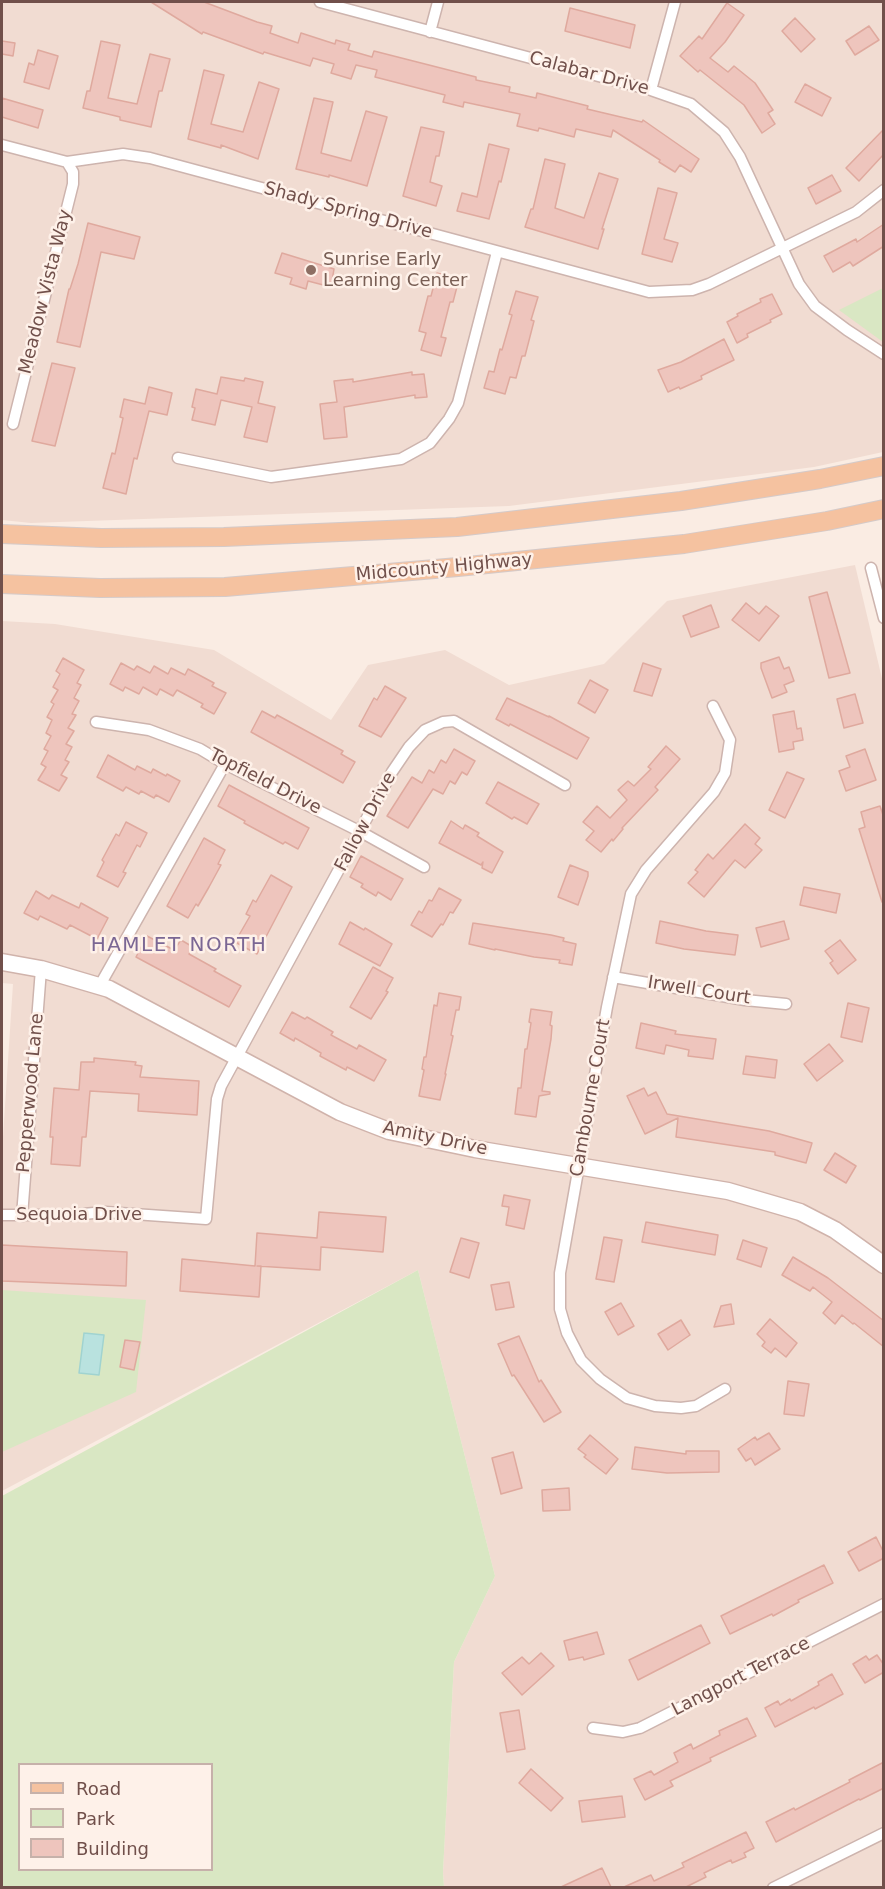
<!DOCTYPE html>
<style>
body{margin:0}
#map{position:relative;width:885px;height:1889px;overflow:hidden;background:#faece3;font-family:"DejaVu Sans",sans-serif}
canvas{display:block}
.frame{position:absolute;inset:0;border:3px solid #71504b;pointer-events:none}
.legend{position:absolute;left:18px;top:1763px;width:195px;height:108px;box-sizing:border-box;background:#fef1e9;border:2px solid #c6b1aa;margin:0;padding:8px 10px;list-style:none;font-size:18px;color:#71504b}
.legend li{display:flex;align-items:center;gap:12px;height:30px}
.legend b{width:30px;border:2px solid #c6b1aa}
</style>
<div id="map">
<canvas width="885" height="1889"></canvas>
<div class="frame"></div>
<ul class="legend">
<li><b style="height:8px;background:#f5c2a0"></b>Road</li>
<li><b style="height:16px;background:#d9e7c3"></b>Park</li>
<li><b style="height:16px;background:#eec5bd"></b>Building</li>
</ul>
</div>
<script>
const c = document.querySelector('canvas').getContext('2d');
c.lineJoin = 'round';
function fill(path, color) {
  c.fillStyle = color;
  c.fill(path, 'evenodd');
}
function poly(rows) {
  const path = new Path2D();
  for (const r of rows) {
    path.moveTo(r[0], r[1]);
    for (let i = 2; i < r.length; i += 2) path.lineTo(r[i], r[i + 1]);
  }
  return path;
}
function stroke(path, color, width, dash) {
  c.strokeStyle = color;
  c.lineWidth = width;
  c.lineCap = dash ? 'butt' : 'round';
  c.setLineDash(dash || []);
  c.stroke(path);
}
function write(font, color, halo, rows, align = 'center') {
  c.font = font + ' "DejaVu Sans",sans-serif';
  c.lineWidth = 5;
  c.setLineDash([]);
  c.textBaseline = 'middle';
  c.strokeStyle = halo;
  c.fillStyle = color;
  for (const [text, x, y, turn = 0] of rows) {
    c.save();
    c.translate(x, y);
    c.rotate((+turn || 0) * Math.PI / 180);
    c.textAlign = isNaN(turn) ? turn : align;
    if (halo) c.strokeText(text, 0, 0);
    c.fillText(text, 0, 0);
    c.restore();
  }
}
fill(poly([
 [2,2,883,2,883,452,814,467,509,506,31,523,2,520],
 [855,565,884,687,883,1887,444,1887,443,1872,454,1662,495,1576,418,1270,2,1491,2,1152,13,984,2,983,2,621,55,624,214,650,331,720,368,665,445,650,509,685,604,664,667,601]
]), '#f1dcd2');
fill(poly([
 [883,288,883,342,839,310],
 [418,1270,495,1576,454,1662,443,1872,444,1887,2,1887,2,1496],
 [212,1764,212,1870,20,1870,20,1764],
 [2,1290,146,1300,136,1392,2,1452]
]), '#d9e7c3');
const water = poly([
 [84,1333,104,1335,99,1375,79,1373,84,1333]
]);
fill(water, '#b9e2df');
stroke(water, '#a0d3d0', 1.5);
const building = poly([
 [151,2,204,2,257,22,272,26,270,33,298,43,301,33,335,44,336,40,350,44,348,50,372,57,374,51,476,77,476,80,510,87,509,92,536,98,537,93,588,106,587,109,642,122,643,120,699,159,691,172,680,165,675,172,659,162,660,160,613,130,611,137,576,129,574,137,539,128,538,131,517,126,520,114,464,102,463,107,443,102,445,95,375,77,377,70,356,65,351,79,331,73,334,64,313,58,310,66,264,52,263,54,203,32,202,34,151,2],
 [727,3,744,15,725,42,710,58,728,72,734,66,755,83,773,110,768,113,775,124,762,133,744,105,700,70,698,72,680,56,699,36,702,39,727,3],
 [570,8,635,25,630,48,565,31,570,8],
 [795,18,815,39,801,52,782,31,795,18],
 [869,26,879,40,855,55,846,41,869,26],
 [2,41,15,43,13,56,2,54,2,41],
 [101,41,120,45,108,98,137,104,150,54,170,59,162,91,159,91,151,127,120,120,120,117,83,108,87,91,90,91,101,41],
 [38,50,58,56,49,89,24,82,29,63,34,65,38,50],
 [204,70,224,75,211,124,243,132,259,82,279,89,258,159,221,145,221,148,188,139,204,70],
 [805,84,831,98,822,116,795,102,805,84],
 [2,98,43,110,38,128,2,117,2,98],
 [314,98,333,102,321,153,351,161,366,111,387,117,367,186,329,175,329,177,296,169,314,98],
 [421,127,444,132,439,156,436,156,430,182,442,186,436,206,403,196,421,127],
 [884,129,884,154,859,181,846,168,884,129],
 [489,144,509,149,501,182,499,181,489,219,457,211,462,193,477,197,489,144],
 [545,159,565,164,555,208,584,218,599,173,618,179,602,229,604,229,598,249,525,227,531,209,533,209,545,159],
 [832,175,841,191,816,204,808,188,832,175],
 [658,188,677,193,664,239,678,243,672,262,642,254,658,188],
 [88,223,140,237,134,259,101,252,80,347,57,342,69,289,70,289,78,264,88,223],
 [884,224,884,246,853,266,850,262,833,272,824,256,856,239,857,242,884,224],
 [282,253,334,269,331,287,308,281,306,289,290,284,292,278,275,273,282,253],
 [437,273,459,279,453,302,450,302,441,337,446,338,441,356,421,350,426,333,419,331,428,296,431,296,437,273],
 [516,291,538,297,531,320,534,321,525,356,522,356,516,378,510,377,505,394,484,388,489,371,494,372,500,349,502,350,512,315,509,314,516,291],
 [772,294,782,314,770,320,771,322,747,334,748,337,737,343,727,322,738,316,737,314,761,302,760,299,772,294],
 [724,339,734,360,701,376,702,379,680,389,679,387,668,392,658,370,681,362,724,339],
 [52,363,75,368,55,446,32,441,52,363],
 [412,372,412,375,424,374,427,397,415,398,415,395,344,407,347,437,324,439,320,404,337,402,334,381,353,379,353,382,412,372],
 [221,377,244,381,245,378,263,382,258,403,275,407,267,442,244,437,252,407,221,400,215,425,192,420,195,408,192,407,196,389,217,394,221,377],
 [149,387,172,393,167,415,149,411,137,459,134,458,126,494,103,488,112,453,115,454,123,418,120,417,124,399,145,404,149,387],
 [827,592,850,673,829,678,809,597,827,592],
 [746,603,759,614,766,606,779,616,759,641,732,620,746,603],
 [711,605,719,627,691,637,683,616,711,605],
 [779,657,784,669,789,667,794,681,784,685,787,692,772,698,761,668,761,663,779,657],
 [63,658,84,670,77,683,81,685,74,698,79,701,72,714,76,715,68,728,74,731,66,744,72,747,65,760,69,762,61,775,67,778,59,791,38,780,46,767,41,764,48,751,44,749,51,736,46,733,52,720,47,717,54,704,51,702,58,690,53,687,60,674,56,671,63,658],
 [121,663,134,670,137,666,150,673,154,666,168,674,171,668,185,675,188,669,214,683,212,686,226,693,214,714,201,707,203,704,177,690,173,696,160,689,157,695,143,687,139,694,125,687,123,691,110,684,121,663],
 [643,663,661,669,652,696,634,691,643,663],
 [590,680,608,690,595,713,578,703,590,680],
 [385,686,406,698,381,737,359,726,374,698,377,700,385,686],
 [855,694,863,723,844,728,837,699,855,694],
 [507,698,549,717,549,716,589,738,577,759,510,724,509,726,496,719,507,698],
 [262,711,275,718,277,715,343,751,341,754,355,762,343,783,251,732,262,711],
 [794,711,797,729,801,728,803,740,793,742,794,749,779,752,773,715,794,711],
 [666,746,680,759,655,787,658,790,622,828,623,829,613,841,612,839,601,852,586,840,594,831,583,822,597,806,610,818,627,800,618,790,628,781,634,786,651,769,648,767,666,746],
 [454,749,475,761,467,775,462,772,455,784,450,781,443,794,433,789,408,828,387,816,412,777,422,783,429,770,434,773,441,760,446,763,454,749],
 [865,749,876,780,846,791,839,771,850,767,846,756,865,749],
 [108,755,135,770,137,766,151,773,153,769,166,776,167,774,180,781,169,802,156,795,154,798,141,791,139,794,126,787,123,791,97,777,108,755],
 [787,772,804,779,785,818,769,810,787,772],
 [498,782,539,804,527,824,514,817,512,819,486,803,498,782],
 [229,785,309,828,298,849,285,842,283,844,244,823,245,821,218,806,229,785],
 [880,806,884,818,884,902,882,902,859,829,865,827,861,812,880,806],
 [451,821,463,829,465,825,479,833,477,836,503,852,492,873,482,868,483,862,481,865,439,843,451,821],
 [126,822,147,833,140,847,137,845,123,872,126,873,118,887,97,876,104,862,102,860,116,834,119,836,126,822],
 [745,824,760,838,755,844,762,850,745,868,735,860,704,897,688,883,698,872,695,870,708,854,713,859,745,824],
 [204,838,225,850,218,864,221,865,209,887,198,906,196,904,188,918,167,906,204,838],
 [361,856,403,879,391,900,378,892,376,896,361,887,363,884,350,877,361,856],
 [570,865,588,872,588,876,578,905,558,897,570,865],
 [271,875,292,887,257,954,235,942,250,916,246,914,253,900,256,902,271,875],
 [804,887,840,894,836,913,800,905,804,887],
 [439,888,461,900,453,913,450,912,443,925,441,924,432,937,411,925,419,911,422,913,429,900,432,901,439,888],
 [36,891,49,899,52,895,79,908,81,903,108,918,97,939,70,925,67,929,40,916,38,920,24,913,36,891],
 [660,921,706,931,738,935,735,955,684,949,656,943,660,921],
 [784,921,789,939,761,947,756,928,784,921],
 [350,922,364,930,365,928,392,944,380,966,339,944,350,922],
 [473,923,551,935,564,938,563,941,576,944,572,965,559,963,560,960,534,957,495,949,495,950,469,944,473,923],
 [147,936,174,950,181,940,193,947,189,954,216,969,214,971,241,986,229,1007,136,957,147,936],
 [840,940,856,960,838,974,830,963,833,961,825,951,840,940],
 [373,967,393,978,386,991,388,992,371,1019,350,1007,373,967],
 [439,993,461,997,459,1010,456,1010,451,1035,453,1036,445,1074,446,1074,440,1100,419,1096,424,1070,422,1069,424,1057,426,1057,434,1005,437,1006,439,993],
 [848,1003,869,1008,862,1042,841,1037,848,1003],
 [531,1009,552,1012,550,1025,552,1026,551,1039,542,1091,550,1092,550,1094,539,1096,536,1117,515,1114,518,1088,521,1088,525,1049,527,1049,531,1023,529,1022,531,1009],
 [292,1012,305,1019,307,1017,333,1032,331,1035,357,1049,359,1045,386,1060,374,1081,347,1067,346,1070,320,1056,321,1053,295,1038,294,1041,280,1033,292,1012],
 [641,1023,676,1031,675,1034,716,1039,713,1059,688,1056,689,1050,666,1045,664,1054,636,1048,641,1023],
 [829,1044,843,1061,817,1081,804,1064,829,1044],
 [746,1056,777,1060,775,1078,743,1074,746,1056],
 [94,1058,136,1062,135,1065,142,1066,140,1077,199,1081,197,1115,138,1111,139,1094,90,1091,86,1137,82,1137,80,1166,51,1164,53,1137,50,1137,54,1088,79,1090,81,1062,94,1062,94,1058],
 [644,1088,648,1096,656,1092,667,1114,769,1131,812,1143,806,1163,775,1155,775,1152,676,1137,678,1118,645,1134,627,1096,644,1088],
 [835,1153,856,1166,846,1183,824,1170,835,1153],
 [504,1195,530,1200,524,1229,506,1225,509,1207,502,1206,504,1195],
 [319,1212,386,1217,383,1252,321,1247,320,1270,257,1266,261,1266,259,1297,180,1291,182,1259,255,1266,257,1233,317,1238,319,1212],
 [646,1222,718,1235,715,1255,642,1242,646,1222],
 [604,1237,622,1240,614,1282,596,1279,604,1237],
 [461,1238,479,1243,469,1278,450,1272,461,1238],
 [743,1240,767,1248,761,1267,737,1259,743,1240],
 [2,1245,127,1252,126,1286,2,1281,2,1245],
 [793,1257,828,1278,884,1321,884,1347,854,1323,853,1324,842,1315,835,1324,823,1313,832,1302,813,1287,810,1291,782,1275,793,1257],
 [509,1282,514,1307,496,1310,491,1285,509,1282],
 [621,1303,634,1326,618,1335,605,1312,621,1303],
 [731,1304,734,1324,714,1327,721,1306,731,1304],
 [770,1319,797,1343,786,1357,775,1348,771,1353,762,1346,765,1342,757,1334,770,1319],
 [681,1320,690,1335,668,1350,658,1334,681,1320],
 [519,1336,539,1382,541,1380,561,1412,544,1422,514,1375,512,1376,498,1344,519,1336],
 [125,1340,140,1342,134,1370,120,1367,125,1340],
 [788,1381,809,1384,804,1416,784,1414,788,1381],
 [769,1433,780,1449,755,1465,751,1458,746,1461,738,1449,755,1437,757,1440,769,1433],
 [590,1435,618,1459,606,1474,584,1457,586,1455,578,1449,590,1435],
 [635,1447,686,1454,686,1451,719,1451,719,1472,667,1473,632,1469,635,1447],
 [513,1452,522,1488,501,1494,492,1458,513,1452],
 [569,1488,570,1510,543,1511,542,1490,569,1488],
 [876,1537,884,1553,884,1558,859,1571,848,1552,876,1537],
 [824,1565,833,1583,798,1600,799,1602,773,1616,772,1614,730,1634,721,1616,824,1565],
 [701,1625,710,1643,638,1680,629,1660,701,1625],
 [597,1632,604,1654,584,1660,583,1657,569,1660,564,1641,597,1632],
 [541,1653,554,1666,522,1695,502,1673,522,1657,529,1664,541,1653],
 [877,1655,884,1665,884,1672,865,1683,853,1664,866,1656,869,1660,877,1655],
 [832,1674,843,1694,815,1709,814,1707,775,1727,765,1708,778,1701,780,1705,790,1699,791,1701,819,1685,818,1682,832,1674],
 [519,1710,525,1749,507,1752,500,1713,519,1710],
 [747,1718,756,1736,710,1758,711,1761,670,1781,673,1786,645,1800,634,1779,651,1771,654,1775,678,1762,674,1753,691,1744,693,1749,720,1735,719,1731,747,1718],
 [884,1762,884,1788,860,1800,859,1799,776,1842,766,1822,794,1808,795,1810,850,1782,849,1780,884,1762],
 [531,1769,563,1798,551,1811,519,1783,531,1769],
 [622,1796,625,1817,582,1822,579,1801,622,1796],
 [746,1832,754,1848,744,1853,746,1857,732,1863,731,1860,704,1873,706,1877,686,1887,624,1887,651,1875,654,1881,684,1867,682,1863,746,1832],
 [602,1868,611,1887,561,1887,602,1868]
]);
fill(building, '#eec5bd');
stroke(building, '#dfa99e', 1.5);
const street = poly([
 [320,2,651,90,691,104,724,132,740,157,799,284,815,306,847,330,884,354],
 [430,32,438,2],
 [651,90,675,2],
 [2,145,67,162,123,154,150,158,649,292,692,290,709,284,856,212,884,190],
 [13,424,73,184,73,172,67,162],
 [178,458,271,477,401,459,430,443,449,419,458,403,497,252],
 [871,568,884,618],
 [713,706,730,740,725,773,714,792,646,870,631,894,607,1007,560,1273,560,1309,567,1333,581,1360,600,1379,627,1398,655,1406,681,1408,696,1406,725,1389],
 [96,722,149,730,200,749,225,764,361,832,424,867],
 [613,977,745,1000,786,1004],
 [100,985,225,764],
 [2,1215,72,1215,105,1212,206,1219,217,1099,221,1086,392,772,409,747,425,730,443,722,454,721,565,785],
 [22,1216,41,969],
 [593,1728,623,1732,640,1728,884,1604],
 [773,1888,884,1833]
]);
const secondary = poly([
 [2,962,41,969,109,989,340,1112,389,1131,475,1149,728,1191,800,1212,835,1230,884,1265]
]);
const primary = poly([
 [2,534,101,538,224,537,457,527,681,501,820,479,884,466],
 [2,584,100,588,225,587,458,567,684,544,827,521,884,509]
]);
stroke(street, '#cdb4ae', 13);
stroke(secondary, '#d0b3ab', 19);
stroke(primary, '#d4cac9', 20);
stroke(street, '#fff', 10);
stroke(secondary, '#fff', 16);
stroke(primary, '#f5c2a0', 18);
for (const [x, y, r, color] of [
 [311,270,6,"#8d6e63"]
]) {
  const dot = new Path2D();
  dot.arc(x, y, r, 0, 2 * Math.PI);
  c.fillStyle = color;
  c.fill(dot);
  stroke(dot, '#fef1e9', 2);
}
write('18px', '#71504b', '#fef1e9', [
 ["Calabar Drive",589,74,15],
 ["Shady Spring Drive",348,211,15],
 ["Meadow Vista Way",46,292,-76],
 ["Midcounty Highway",444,568,-5],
 ["Topfield Drive",265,782,27],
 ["Fallow Drive",366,822,-62],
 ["Irwell Court",699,991,9],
 ["Pepperwood Lane",31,1093,-85],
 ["Cambourne Court",591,1098,-80],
 ["Amity Drive",435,1139,12],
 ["Sequoia Drive",79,1215],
 ["Langport Terrace",741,1677,-27]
]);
write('18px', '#785e54', '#fef1e9', [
 ["Sunrise Early",323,260],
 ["Learning Center",323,281]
], 'left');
c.letterSpacing = '1.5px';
write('20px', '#7b6794', '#fef1e9', [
 ["HAMLET NORTH",179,946]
]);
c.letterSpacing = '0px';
</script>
